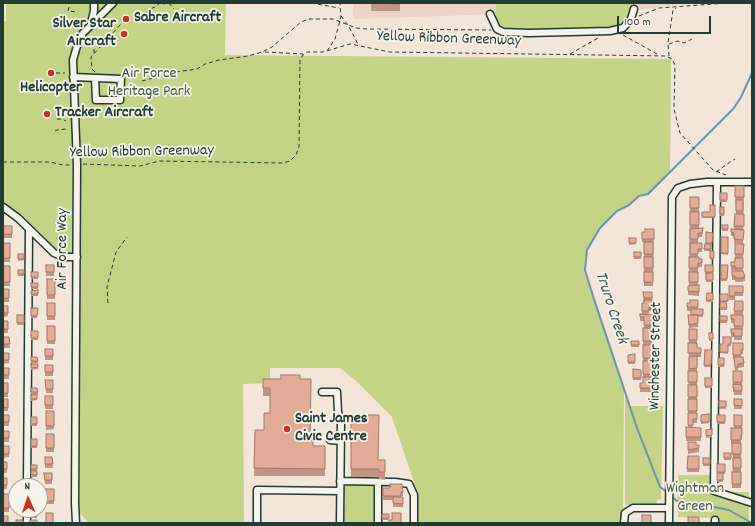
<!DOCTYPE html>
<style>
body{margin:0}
#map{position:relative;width:755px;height:526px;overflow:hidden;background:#f3e5d8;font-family:Dekko,sans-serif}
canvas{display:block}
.frame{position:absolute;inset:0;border:4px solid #1f3d34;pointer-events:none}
.north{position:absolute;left:8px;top:478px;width:40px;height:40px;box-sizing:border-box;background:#f7f3e8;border:1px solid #a1aaa0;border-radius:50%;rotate:357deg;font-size:11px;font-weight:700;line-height:16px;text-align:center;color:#1f3d34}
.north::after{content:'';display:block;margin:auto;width:14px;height:18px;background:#c8321e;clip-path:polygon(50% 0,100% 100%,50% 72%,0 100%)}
.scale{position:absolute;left:617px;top:16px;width:94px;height:18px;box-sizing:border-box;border:2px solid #1f3d34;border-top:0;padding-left:5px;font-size:12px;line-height:14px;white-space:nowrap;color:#1f3d34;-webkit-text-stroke:3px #f7f3e8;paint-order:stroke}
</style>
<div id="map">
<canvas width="755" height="526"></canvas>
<div class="frame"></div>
<div class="north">N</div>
<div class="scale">100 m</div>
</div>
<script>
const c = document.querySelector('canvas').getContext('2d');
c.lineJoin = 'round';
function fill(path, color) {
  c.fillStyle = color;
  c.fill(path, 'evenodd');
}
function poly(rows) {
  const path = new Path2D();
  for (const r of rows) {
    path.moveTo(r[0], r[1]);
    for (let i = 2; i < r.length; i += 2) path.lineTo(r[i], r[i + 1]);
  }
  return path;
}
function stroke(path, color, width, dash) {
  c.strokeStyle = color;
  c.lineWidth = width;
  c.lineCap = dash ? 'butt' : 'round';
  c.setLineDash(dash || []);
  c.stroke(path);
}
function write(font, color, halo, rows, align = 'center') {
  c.font = font + ' Dekko,sans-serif';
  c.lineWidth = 3.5;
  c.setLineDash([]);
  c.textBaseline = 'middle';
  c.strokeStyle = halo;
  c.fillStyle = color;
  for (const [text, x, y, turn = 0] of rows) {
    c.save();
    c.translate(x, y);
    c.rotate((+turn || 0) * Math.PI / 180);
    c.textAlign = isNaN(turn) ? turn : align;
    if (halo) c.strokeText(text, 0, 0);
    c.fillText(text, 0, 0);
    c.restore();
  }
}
fill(poly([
 [353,3,688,3,648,9,353,19]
]), '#eed4c4');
fill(poly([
 [6,3,226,3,225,55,671,59,670,171,648,194,639,196,629,205,617,211,600,228,587,250,585,271,624,386,623,523,414,523,414,495,409,484,414,482,392,417,355,380,340,368,270,368,270,383,243,384,244,523,89,523,75,508,77,257,63,257,3,207,3,21,6,21],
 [496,3,634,3,624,24,615,30,509,30,502,29,498,25,496,18],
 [625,396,628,396,629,406,663,406,661,499,657,500,656,506,625,505],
 [679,475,712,475,712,496,720,496,720,492,749,492,749,523,717,523,717,518,678,517,677,484],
 [346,484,374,485,376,488,375,523,342,523,343,489]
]), '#c5d387');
stroke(poly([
 [667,492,660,487,637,428,593,296,585,270,587,250,600,228,617,211,629,205,639,196,648,194,734,108,741,97,752,73],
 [670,495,677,501,690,503,701,503,709,506,729,510,752,523]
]), '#6a94aa', 2);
const minor = poly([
 [490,14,497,29,503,32,529,33,610,31,623,28,631,19,634,9],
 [91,23,94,11,94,3],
 [73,77,121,79,120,100,96,100,95,78],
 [717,182,714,491,752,503],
 [3,207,18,218,54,253,63,257,77,257],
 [322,392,337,392,338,412,341,421,340,523],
 [330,440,340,441],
 [340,481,395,482,409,484,414,495,414,523],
 [27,486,29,229],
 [27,510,27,523],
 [76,523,75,503,77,165,73,60,77,46,83,33,113,3],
 [257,523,257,490,340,491],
 [378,523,378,482],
 [624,523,625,513,633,508,669,508],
 [669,523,672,197,678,188,690,184,707,182,752,182],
 [715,523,715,520]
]);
stroke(minor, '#1f3d34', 9);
stroke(poly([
 [161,3,164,4,168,3],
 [169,3,174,9],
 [311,3,339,8],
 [69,7,68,11,77,12],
 [146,13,150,9,155,7,160,3],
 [178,13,182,16],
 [341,16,348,25,359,46],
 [639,16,659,8,727,3],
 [623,35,657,54],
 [669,44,677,41,684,43,692,39],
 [327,51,335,39,341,17,340,3],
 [265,52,303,54],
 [94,53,94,45],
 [570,54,598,38],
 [669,56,668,43,673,10,676,8],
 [95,72,92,69,91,57,121,24],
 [56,73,65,73],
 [142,81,176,72,197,69,205,64,219,60,248,56,262,52,272,47,301,22,309,19,333,19,356,28,366,29,491,30],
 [57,119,62,119,66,121],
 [55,131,57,130,66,129],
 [3,162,50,162,63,165,70,165],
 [83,164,140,166,159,161,283,163,290,161,296,155,299,147,300,60,303,55,307,52,323,52,350,44,390,52,666,56,672,59,675,65,674,109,680,133,713,170,726,175],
 [716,172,730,162,735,159],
 [57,237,58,240,65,239,66,236],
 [108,303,107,287,116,252,127,237]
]), '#1f3d34', 1, [4, 3]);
stroke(minor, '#f7f3e8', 6);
fill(poly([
 [371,3,400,3,400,11,371,11],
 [735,186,744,186,743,244,734,243,734,236,731,236,731,229,734,229,735,214,736,214],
 [720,193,727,193,727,202,720,202],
 [690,197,699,197,699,228,703,232,702,237,698,237,698,243,702,243,702,252,698,252,698,257,699,259,702,263,702,267,698,267,698,285,699,285,699,296,688,295,688,286,689,286],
 [715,205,715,218,702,218,702,212,710,212],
 [720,207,724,207,724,216,720,216],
 [722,225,728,225,728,231,722,231],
 [3,226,12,226,12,238,3,238],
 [654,229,653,286,644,286,644,242,642,242,642,232,645,232],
 [706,232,713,233,711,251,704,251,705,244,706,244],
 [721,237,728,237,728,255,721,254],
 [629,238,636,238,636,244,629,245],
 [3,243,10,243,10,262,3,262],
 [735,244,744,244,743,258,735,258],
 [710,251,714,251,714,259,710,260],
 [634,252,641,252,641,259,634,259],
 [18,254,24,254,24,260,18,261],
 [743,258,743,271,745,277,745,281,743,281,743,282,735,282,735,280,732,280,732,271,735,271,735,270,731,270,731,262,735,262],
 [46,265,54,265,54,276,46,276],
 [705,265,713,265,713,282,706,282],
 [721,265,728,265,727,281,721,281],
 [3,266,10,266,10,286,3,286],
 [18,270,24,270,24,276,18,276],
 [31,272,38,272,38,279,31,279],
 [47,279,55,279,55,299,47,299],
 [31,283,38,283,38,289,31,289],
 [729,286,743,286,743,296,735,296,735,300,729,300],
 [3,289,9,289,9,302,3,302],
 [38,290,38,296,31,296,31,291],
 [643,292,652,292,653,310,649,311,649,314,653,315,652,345,643,345,643,328,644,328,644,321,640,321,640,314,642,314,642,303,644,303,643,296],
 [707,293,713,293,713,302,706,302],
 [720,294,728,294,728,302,726,302,727,310,720,310],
 [698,300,698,309,703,309,703,317,698,317,698,327,689,328,688,315,691,315,691,311,687,311,687,303,690,303],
 [735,301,743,301,743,330,742,330,742,340,734,340,734,337,731,337,731,329,734,329,734,323,731,323,731,315,734,315],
 [47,303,55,303,55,320,47,320],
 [3,306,8,306,8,316,3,317],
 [31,308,38,308,37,318,31,318],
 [17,315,24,315,24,325,17,325],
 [720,316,727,316,727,323,720,323],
 [3,321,8,321,8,333,3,333],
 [47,326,55,326,55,344,47,344],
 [689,329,697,329,697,348,701,348,701,357,697,357,697,423,693,423,693,428,701,428,701,441,686,441,686,427,688,428],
 [31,331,38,331,38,340,31,340],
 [709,333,713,333,713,341,709,341],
 [3,337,9,337,10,348,3,348],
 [731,337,731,346,728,346,728,354,720,353,720,344,723,344],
 [631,341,639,341,639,347,631,347],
 [733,343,743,343,743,354,741,354,741,357,744,363,744,367,738,368,738,370,735,371,734,359,733,359],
 [643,345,653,345,653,357,652,356,652,392,640,392,640,383,643,383],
 [45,349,53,349,53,360,45,360],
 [705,350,712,350,711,367,704,367],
 [3,353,9,353,9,363,3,364],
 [635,354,635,364,628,364,628,355],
 [31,357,37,357,38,363,31,363],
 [718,358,724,358,724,367,718,367],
 [31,364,38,364,38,369,31,370],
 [45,365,53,365,53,376,45,376],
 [3,368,9,368,9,379,3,379],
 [633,369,641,370,641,380,633,380],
 [733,371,742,371,742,395,734,395,734,392,733,392],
 [705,378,712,378,712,388,705,388],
 [263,379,300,379,311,440,313,446,325,446,325,476,254,476,255,430,264,430,270,413,270,396,263,396],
 [45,380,53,380,53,393,46,393],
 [3,383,8,383,8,397,3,397],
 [31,388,37,388,38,394,31,394],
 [37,394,37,400,31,401,31,395],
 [45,396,53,396,53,409,45,409],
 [3,399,8,399,8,411,3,411],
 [734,399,742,399,742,409,734,409],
 [719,401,726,401,726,409,719,409],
 [46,411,54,411,54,429,46,430],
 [709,414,709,423,701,424,701,415],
 [3,415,9,415,9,426,3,426],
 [351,415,378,460,385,460,385,480,379,479,379,477,351,477],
 [717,415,725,415,725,424,717,424],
 [734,415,742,415,742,439,741,439,741,488,732,488,733,458,732,444,731,444,731,428,734,428],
 [31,417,37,417,37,426,31,426],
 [712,429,712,437,706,438,706,430],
 [3,431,9,431,9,442,3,442],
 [46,434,54,434,54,452,46,452],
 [31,439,37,439,37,448,31,448],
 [688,442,696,445,699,445,699,452,688,454],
 [3,446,9,446,9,457,3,458],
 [724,453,731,453,731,460,724,460],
 [688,456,699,456,699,472,687,472],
 [45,457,52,457,53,468,45,468],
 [703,458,710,458,710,466,703,466],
 [3,462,7,462,7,473,3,473],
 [717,464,725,464,725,474,723,474,723,482,717,482],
 [31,465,37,465,37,471,31,471],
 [31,471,37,471,37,477,31,477],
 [44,473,52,473,52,484,45,484],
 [3,478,7,478,7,489,3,489],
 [383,488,403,492,403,496,401,496,401,497,403,497,403,507,393,507,393,500,383,500],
 [46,489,54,489,54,504,46,504],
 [3,494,9,494,9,512,3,512],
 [30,513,37,513,37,518,30,518],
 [382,514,389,514,389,520,382,520]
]), '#c29482');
fill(poly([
 [653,306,653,310,649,311,649,307]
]), '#9e786a');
const building = poly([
 [371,3,400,3,400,4,371,3],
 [735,186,744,186,744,197,735,197,735,186],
 [720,193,727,193,727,200,720,200,720,193],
 [690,197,699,197,699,208,690,208,690,197],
 [736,200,743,200,743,211,736,211,736,200],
 [710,205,715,205,715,217,702,217,702,212,710,212,710,205],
 [720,207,724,207,724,214,720,214,720,207],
 [690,212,699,212,699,225,690,225,690,212],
 [735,214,744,214,744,226,734,226,735,214],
 [722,225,728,225,728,229,722,229,722,225],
 [3,226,12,226,12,234,3,234,3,226],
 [703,228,702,233,698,233,698,239,690,239,690,229,703,228],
 [645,229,654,229,654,239,642,239,642,232,645,232,645,229],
 [731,229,744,230,743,240,734,239,734,233,731,232,731,229],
 [706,232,713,233,712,243,706,243,706,232],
 [721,237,728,237,728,253,721,253,721,237],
 [629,238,636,238,636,243,629,243,629,238],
 [644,242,653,242,653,254,644,254,644,242],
 [3,243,10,243,10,258,3,258,3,243],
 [690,243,702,243,702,249,698,249,698,254,690,254,690,243],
 [705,244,711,244,711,249,704,249,705,244],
 [735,244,744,244,743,254,735,254,735,244],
 [710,251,714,251,714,258,710,258,710,251],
 [634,252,641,252,641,257,634,257,634,252],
 [18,254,24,254,24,259,18,259,18,254],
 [644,257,653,257,653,268,644,268,644,257],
 [689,257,699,257,699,259,702,259,702,263,698,263,698,268,689,268,689,257],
 [735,258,743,258,743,268,735,268,735,266,731,266,731,262,735,262,735,258],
 [46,265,54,265,54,272,46,272,46,265],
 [705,265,713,265,713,272,705,272,705,265],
 [721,265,728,265,727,279,721,279,721,265],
 [3,266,10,266,10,282,3,282,3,266],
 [18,270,24,270,24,274,18,274,18,270],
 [732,271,743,271,745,277,743,277,743,278,735,278,735,276,732,276,732,271],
 [31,272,38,272,38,277,31,277,31,272],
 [644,272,653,272,653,282,644,282,644,272],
 [689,272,698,272,698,282,689,282,689,272],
 [706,273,713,273,713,280,706,280,706,273],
 [47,279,55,279,55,295,47,295,47,279],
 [31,283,38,283,38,287,31,287,31,283],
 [699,285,699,292,688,291,688,286,699,285],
 [729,286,743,286,743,293,735,292,735,296,729,296,729,286],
 [3,289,9,289,9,298,3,298,3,289],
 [38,290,38,294,31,294,31,291,38,290],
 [643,292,652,292,652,298,644,298,643,292],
 [707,293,713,293,713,300,706,300,707,293],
 [720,294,728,294,728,301,720,301,720,294],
 [644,300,652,300,653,306,649,307,649,311,642,311,642,303,644,303,644,300],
 [690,300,698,300,698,307,687,307,687,303,690,303,690,300],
 [735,301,743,301,743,311,734,311,735,301],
 [720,302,726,302,727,308,720,308,720,302],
 [47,303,55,303,55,316,47,316,47,303],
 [3,306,8,306,8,313,3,313,3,306],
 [31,308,38,308,37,316,31,316,31,308],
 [691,309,703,309,703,315,691,315,691,309],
 [640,314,653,315,653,325,644,325,644,317,640,317,640,314],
 [17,315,24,315,24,323,17,323,17,315],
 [688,315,698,315,698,323,689,325,688,315],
 [731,315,743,315,743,326,734,326,734,319,731,319,731,315],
 [720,316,727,316,727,321,720,321,720,316],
 [3,321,8,321,8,329,3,329,3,321],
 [47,326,55,326,55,341,47,341,47,326],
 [643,328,653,328,652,341,643,341,643,328],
 [689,329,697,329,697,340,689,340,689,329],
 [731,329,742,329,742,336,734,336,734,333,731,333,731,329],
 [31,331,38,331,38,338,31,338,31,331],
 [709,333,713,333,713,339,709,339,709,333],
 [3,337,9,337,10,344,3,344,3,337],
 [723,337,731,337,731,344,728,344,728,352,720,352,720,344,723,344,723,337],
 [631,341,639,341,639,345,631,345,631,341],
 [688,343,697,343,697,348,701,348,701,353,688,353,688,343],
 [733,343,743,343,743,350,741,350,741,355,733,355,733,343],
 [643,345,653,345,653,353,652,353,652,358,643,358,643,345],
 [45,349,53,349,53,356,45,356,45,349],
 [705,350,712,350,711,365,704,365,705,350],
 [3,353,9,353,9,360,3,360,3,353],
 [635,354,635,362,628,362,628,355,635,354],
 [697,356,697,368,689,369,689,357,697,356],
 [31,357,37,357,38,361,31,361,31,357],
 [734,357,743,357,744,363,738,364,738,367,735,367,734,357],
 [718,358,724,358,724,365,718,365,718,358],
 [643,361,652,361,652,374,643,374,643,361],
 [31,364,38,364,38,367,31,368,31,364],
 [45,365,53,365,53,372,45,372,45,365],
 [3,368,9,368,9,375,3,375,3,368],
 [633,369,641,370,641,378,633,378,633,369],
 [688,371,697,371,697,382,688,382,688,371],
 [733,371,742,371,742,382,733,382,733,371],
 [281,375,300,375,300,379,311,379,310,440,313,440,313,446,325,446,325,469,254,468,255,430,264,430,264,413,270,413,270,388,263,388,263,379,281,379,281,375],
 [643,377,652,377,652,388,640,388,640,383,643,383,643,377],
 [705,378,712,378,712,386,705,386,705,378],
 [45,380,53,380,53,389,46,389,45,380],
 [3,383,8,383,8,393,3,393,3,383],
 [733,384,742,385,742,391,734,391,734,388,733,388,733,384],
 [688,385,697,385,697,397,688,397,688,385],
 [31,388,37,388,38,392,31,392,31,388],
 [37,394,37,399,31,399,31,395,37,394],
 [45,396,53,396,53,405,45,405,45,396],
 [3,399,8,399,8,408,3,407,3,399],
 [688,399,697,399,697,411,688,411,688,399],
 [734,399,742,399,742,406,734,405,734,399],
 [719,401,726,401,726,407,719,407,719,401],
 [46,411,54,411,54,426,46,426,46,411],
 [688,413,697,413,697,419,693,419,693,425,688,425,688,413],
 [709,414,709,422,701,422,701,415,709,414],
 [3,415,9,415,9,422,3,422,3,415],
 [351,415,379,415,378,460,385,460,385,472,379,472,379,469,351,469,351,415],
 [717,415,725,415,725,422,717,422,717,415],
 [734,415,742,415,742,426,734,426,734,415],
 [31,417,37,417,37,424,31,424,31,417],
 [686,427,701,428,701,437,686,437,686,427],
 [731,428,742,428,742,435,741,435,741,440,731,440,731,428],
 [712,429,712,435,706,436,706,430,712,429],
 [3,431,9,431,9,438,3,438,3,431],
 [46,434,54,434,54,448,46,448,46,434],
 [31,439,37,439,37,446,31,446,31,439],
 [688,442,696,442,696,445,699,445,699,448,688,450,688,442],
 [732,443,741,443,741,454,732,454,732,443],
 [3,446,9,446,9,454,3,454,3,446],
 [724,453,731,453,731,458,724,458,724,453],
 [688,456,699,456,699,469,687,469,688,456],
 [45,457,52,457,53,464,45,464,45,457],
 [703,458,710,458,710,464,703,464,703,458],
 [733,458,741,458,741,468,733,468,733,458],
 [3,462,7,462,7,469,3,469,3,462],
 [717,464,725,464,725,472,717,472,717,464],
 [31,465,37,465,37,469,31,469,31,465],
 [31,471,37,471,37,475,31,475,31,471],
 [732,472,741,472,741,484,732,484,732,472],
 [44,473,52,473,52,480,45,480,44,473],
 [717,473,723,473,723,480,717,480,717,473],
 [3,478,7,478,7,485,3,485,3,478],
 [390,484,402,484,403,492,401,492,401,496,383,496,383,488,390,488,390,484],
 [46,489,54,489,54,501,46,501,46,489],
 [3,494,9,494,9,508,3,508,3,494],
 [393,497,403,497,403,504,393,503,393,497],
 [30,513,37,513,37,516,30,517,30,513],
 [46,513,53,513,53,523,46,523,46,513],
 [392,513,401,513,401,523,389,523,389,520,392,520,392,513],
 [382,514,389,514,389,518,382,518,382,514],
 [642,515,651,515,651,523,642,523,642,515],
 [3,516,8,516,8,523,3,523,3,516],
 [688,517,699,517,699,523,688,523,688,517],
 [16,520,23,520,23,523,16,523,16,520],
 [30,520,37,520,37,523,30,523,30,520]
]);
fill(building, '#e2ac97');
stroke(building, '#9e786a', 1);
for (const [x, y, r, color] of [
 [126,19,4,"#c8321e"],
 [124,34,4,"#c8321e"],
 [51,73,4,"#c8321e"],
 [47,114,4,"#c8321e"],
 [287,429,4,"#c8321e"]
]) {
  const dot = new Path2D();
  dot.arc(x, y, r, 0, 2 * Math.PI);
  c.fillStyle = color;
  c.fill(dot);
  stroke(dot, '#f7f3e8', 1.5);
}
write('bold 16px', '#1f3d34', '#f7f3e8', [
 ["Sabre Aircraft",134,19],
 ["Silver Star",116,25,"right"],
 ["Aircraft",116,43,"right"],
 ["Helicopter",51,89,"center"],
 ["Tracker Aircraft",55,114],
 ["Saint James",295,420],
 ["Civic Centre",295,438]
], 'left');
write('16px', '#1f3d34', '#f7f3e8', [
 ["Yellow Ribbon Greenway",449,40,2],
 ["Yellow Ribbon Greenway",142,153,-1],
 ["Air Force Way",64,249,-90],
 ["Winchester Street",657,356,-89]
]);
write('16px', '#405b45', '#f7f3e8', [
 ["Air Force",149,75],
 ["Heritage Park",149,93],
 ["Wightman",695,490],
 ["Green",695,508]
]);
write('italic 17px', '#385a5b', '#f7f3e8', [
 ["Truro Creek",610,308,72]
]);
</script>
